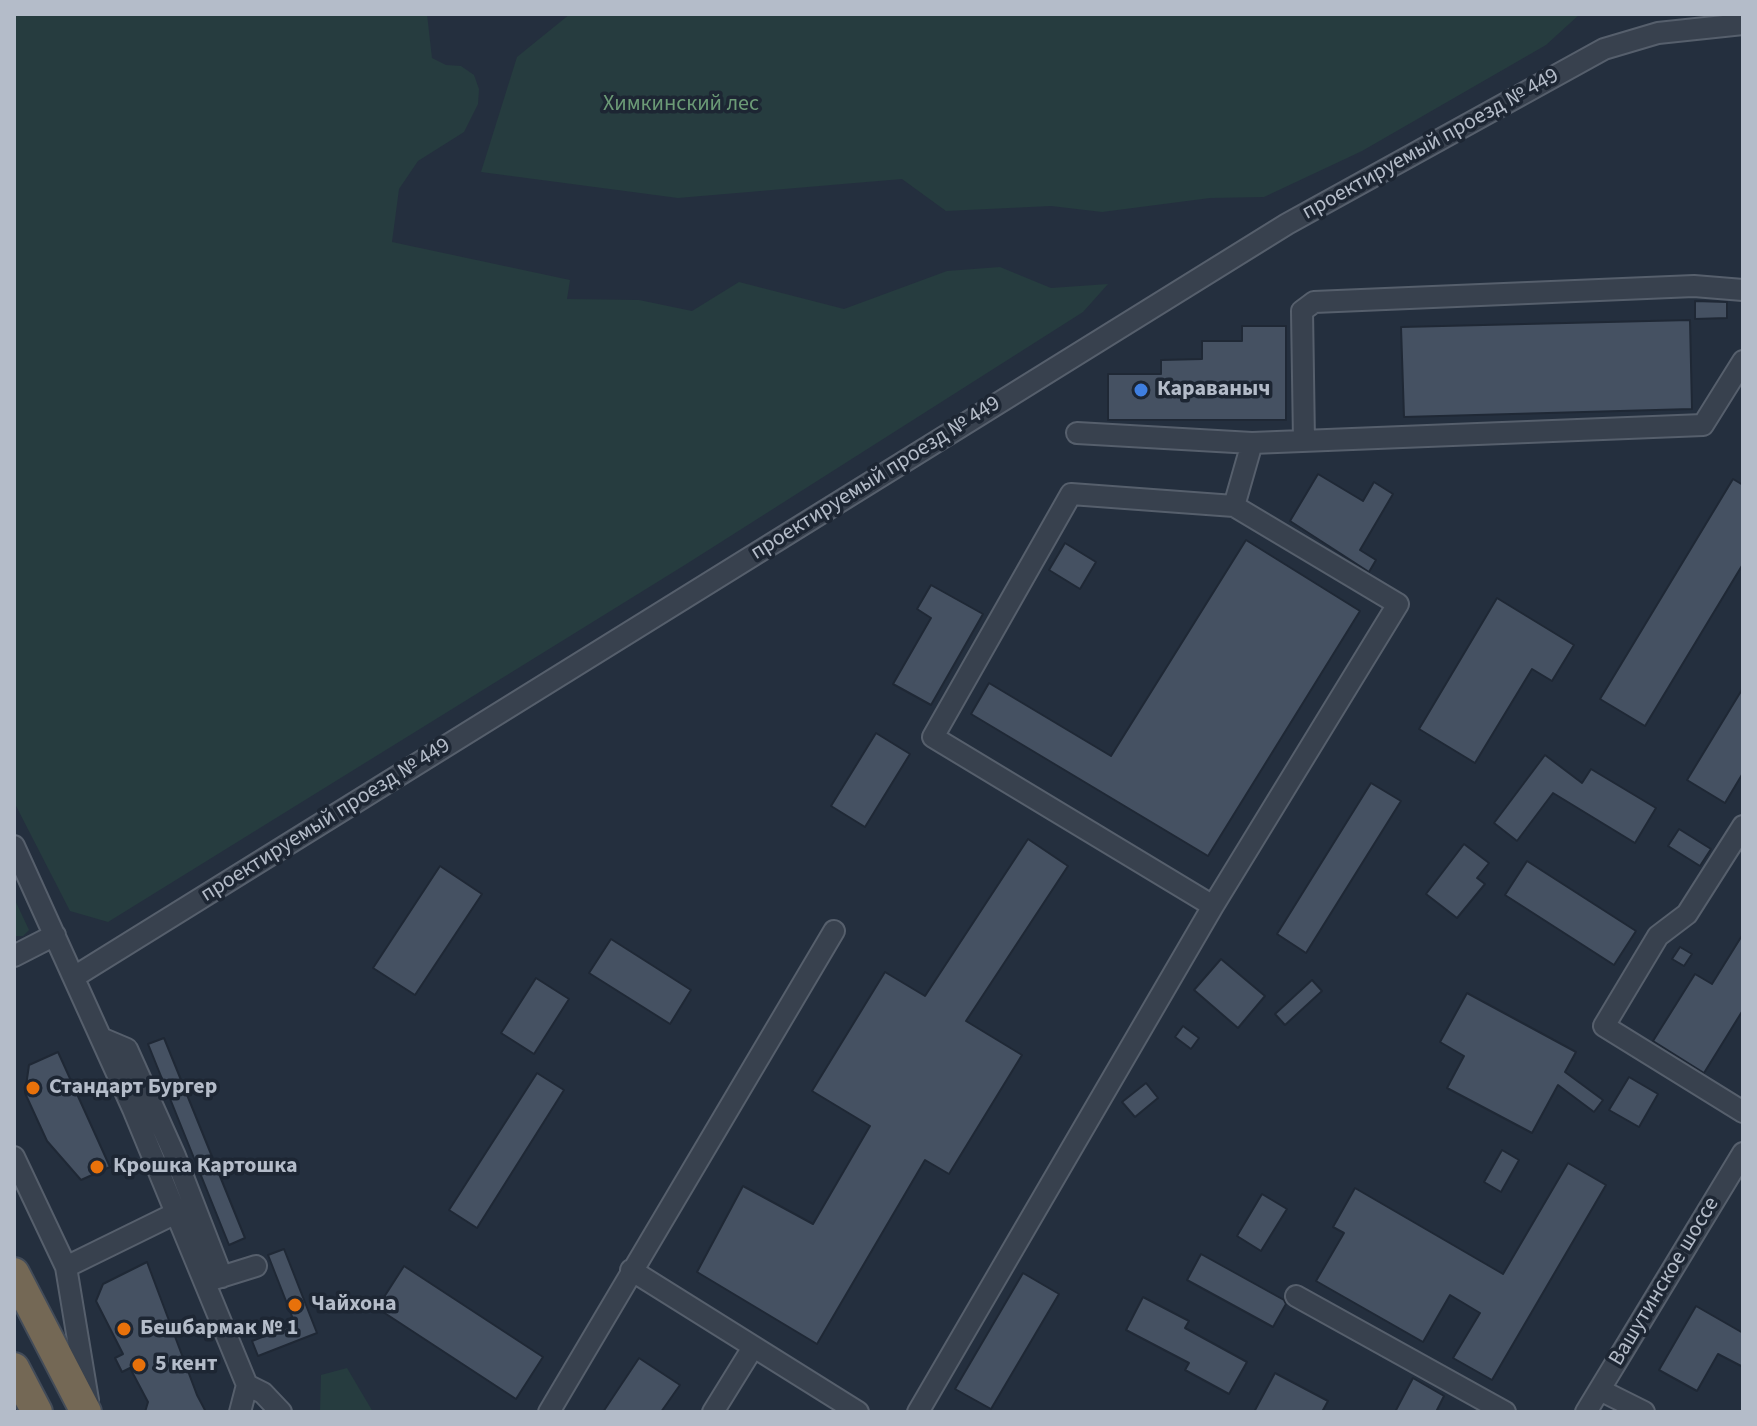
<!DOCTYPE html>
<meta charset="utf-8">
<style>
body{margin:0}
#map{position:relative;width:1757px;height:1426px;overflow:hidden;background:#242f3e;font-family:"Source Sans 3",sans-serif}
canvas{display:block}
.frame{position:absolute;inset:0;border:16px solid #b4bcc9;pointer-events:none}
</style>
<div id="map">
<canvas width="1757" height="1426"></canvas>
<div class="frame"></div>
</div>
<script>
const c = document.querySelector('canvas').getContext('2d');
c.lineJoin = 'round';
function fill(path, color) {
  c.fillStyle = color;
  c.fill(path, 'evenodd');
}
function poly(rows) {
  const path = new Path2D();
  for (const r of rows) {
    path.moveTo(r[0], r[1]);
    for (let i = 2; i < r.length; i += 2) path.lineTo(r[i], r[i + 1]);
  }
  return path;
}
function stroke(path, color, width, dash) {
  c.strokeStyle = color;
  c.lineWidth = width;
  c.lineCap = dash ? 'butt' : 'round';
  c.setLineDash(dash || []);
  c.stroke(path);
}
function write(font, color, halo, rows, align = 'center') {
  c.font = font + ' "Source Sans 3",sans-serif';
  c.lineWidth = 7;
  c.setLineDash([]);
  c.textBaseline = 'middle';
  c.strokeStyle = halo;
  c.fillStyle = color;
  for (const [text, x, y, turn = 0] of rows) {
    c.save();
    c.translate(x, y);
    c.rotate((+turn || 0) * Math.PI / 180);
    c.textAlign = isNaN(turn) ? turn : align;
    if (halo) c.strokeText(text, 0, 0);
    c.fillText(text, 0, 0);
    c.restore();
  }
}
fill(poly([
 [14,14,427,14,432,58,446,65,461,66,474,75,479,89,478,104,464,132,418,161,399,189,392,242,570,280,567,299,639,300,692,311,739,282,844,309,947,271,1000,267,1051,288,1108,284,1083,312,688,563,108,922,70,911,14,802],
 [570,14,1580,14,1546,45,1362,151,1264,197,1210,198,1102,212,1051,206,946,211,902,179,678,198,481,172,517,57],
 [14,898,29,930,23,936,14,936],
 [347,1368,373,1412,320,1412,321,1375]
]), '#263c3f');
const building = poly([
 [1695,301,1727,302,1727,318,1695,319,1695,301],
 [1690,320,1692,409,1404,417,1401,327,1690,320],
 [1242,326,1286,326,1286,420,1108,420,1108,374,1161,374,1161,360,1202,359,1202,341,1242,341,1242,326],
 [1318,474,1363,501,1374,482,1393,494,1360,550,1376,560,1369,572,1290,521,1318,474],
 [1733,479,1743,485,1743,564,1645,726,1600,699,1733,479],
 [1246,540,1360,611,1208,856,971,714,989,683,1111,756,1246,540],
 [1065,543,1096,562,1080,589,1049,570,1065,543],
 [931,585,983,614,931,705,893,684,931,618,917,609,931,585],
 [1497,598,1574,645,1552,681,1532,669,1475,763,1419,729,1497,598],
 [1743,688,1743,773,1725,803,1687,780,1743,688],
 [876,733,910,754,865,827,831,806,876,733],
 [1545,755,1582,783,1591,769,1656,808,1635,843,1553,793,1517,841,1494,823,1545,755],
 [1371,783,1401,801,1306,953,1277,934,1371,783],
 [1679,829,1711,849,1700,866,1668,846,1679,829],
 [1028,839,1068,866,966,1021,1022,1055,949,1174,925,1160,817,1344,697,1272,743,1186,813,1224,870,1126,812,1091,885,972,925,996,1028,839],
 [1464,844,1489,863,1477,878,1485,884,1457,918,1426,894,1464,844],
 [1527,861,1636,931,1614,965,1505,895,1527,861],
 [440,866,482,894,415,995,373,968,440,866],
 [1743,934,1743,1010,1704,1073,1653,1041,1695,974,1712,984,1743,934],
 [611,939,691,990,670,1024,589,973,611,939],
 [1680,947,1692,954,1684,966,1672,959,1680,947],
 [1221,959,1265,996,1238,1028,1194,990,1221,959],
 [536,978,569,999,534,1054,501,1033,536,978],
 [1312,980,1322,991,1285,1025,1275,1014,1312,980],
 [1467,993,1576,1052,1565,1072,1603,1100,1594,1112,1558,1085,1532,1133,1447,1088,1464,1056,1440,1042,1467,993],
 [1183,1026,1199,1038,1191,1049,1175,1037,1183,1026],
 [164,1038,245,1238,229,1245,148,1044,164,1038],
 [58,1052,110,1167,81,1180,47,1141,25,1093,29,1065,58,1052],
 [537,1073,564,1090,477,1228,449,1210,537,1073],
 [1629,1077,1658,1094,1639,1127,1609,1110,1629,1077],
 [1146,1083,1158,1098,1135,1117,1122,1102,1146,1083],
 [1502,1150,1519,1160,1501,1192,1484,1182,1502,1150],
 [1568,1163,1606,1185,1492,1380,1453,1358,1480,1313,1450,1295,1423,1342,1316,1281,1344,1233,1333,1227,1355,1188,1503,1274,1568,1163],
 [1262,1194,1287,1209,1261,1251,1237,1236,1262,1194],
 [284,1249,317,1333,258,1356,252,1341,295,1324,268,1255,284,1249],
 [1201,1254,1284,1300,1286,1304,1273,1327,1187,1280,1201,1254],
 [147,1262,197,1395,206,1412,145,1412,148,1402,130,1368,122,1372,115,1358,123,1354,96,1301,103,1284,147,1262],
 [404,1266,543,1357,516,1399,377,1308,404,1266],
 [1023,1273,1059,1294,991,1409,955,1389,1023,1273],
 [1143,1297,1189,1321,1185,1328,1247,1362,1229,1394,1185,1370,1189,1363,1126,1330,1143,1297],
 [1696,1306,1743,1333,1743,1367,1718,1354,1697,1391,1659,1370,1696,1306],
 [639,1358,680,1385,661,1412,603,1412,639,1358],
 [1275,1373,1328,1401,1322,1412,1254,1412,1275,1373],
 [1413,1378,1444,1396,1436,1412,1395,1412,1413,1378]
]);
fill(building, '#455162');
stroke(building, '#1f2835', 2);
const minor = poly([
 [1077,433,1252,443,1234,506],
 [1304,441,1302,311,1314,302,1694,286,1743,290],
 [1252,443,1703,425,1743,361],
 [1743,826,1687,914,1658,936,1604,1026,1743,1112],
 [14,846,133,1109,247,1385,240,1412],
 [14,956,55,935],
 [74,977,1287,224,1604,49,1658,33,1743,24],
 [101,1038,127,1049,175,1156,222,1277],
 [14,1157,66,1267,88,1400],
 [66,1267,174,1214],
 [631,1270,858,1412],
 [211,1280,256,1266],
 [1296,1296,1505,1412],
 [247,1385,263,1393,281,1412],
 [1600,1390,1644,1412],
 [549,1412,834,931],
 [713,1412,752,1349],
 [918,1412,1213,906,1398,604,1234,506,1071,494,933,737,1213,906],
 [1586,1412,1743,1153]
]);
const highway = poly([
 [14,1273,86,1412],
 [14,1368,37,1412]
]);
stroke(minor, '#565f6c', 24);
stroke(highway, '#434c59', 34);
stroke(minor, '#38414e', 20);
stroke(highway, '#746855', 30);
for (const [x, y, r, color] of [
 [1141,390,8,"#3f7fe0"],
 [33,1088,8,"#e8710a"],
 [97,1167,8,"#e8710a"],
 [295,1305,8,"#e8710a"],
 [124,1329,8,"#e8710a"],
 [139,1365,8,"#e8710a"]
]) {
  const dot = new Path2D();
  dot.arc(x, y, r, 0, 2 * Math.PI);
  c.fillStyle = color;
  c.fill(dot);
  stroke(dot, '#1d2633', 3);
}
write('22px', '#6b9a76', '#1d2633', [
 ["Химкинский лес",681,105]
]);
write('22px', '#b4bcc9', '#1d2633', [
 ["проектируемый проезд № 449",1431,145,-29],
 ["проектируемый проезд № 449",876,479,-32],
 ["проектируемый проезд № 449",326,821,-32],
 ["Вашутинское шоссе",1665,1282,-59]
]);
write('bold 22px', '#b4bcc9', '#1d2633', [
 ["Караваныч",1157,390],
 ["Стандарт Бургер",49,1088],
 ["Крошка Картошка",113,1167],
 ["Чайхона",311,1305],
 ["Бешбармак № 1",140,1329],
 ["5 кент",155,1365]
], 'left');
</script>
